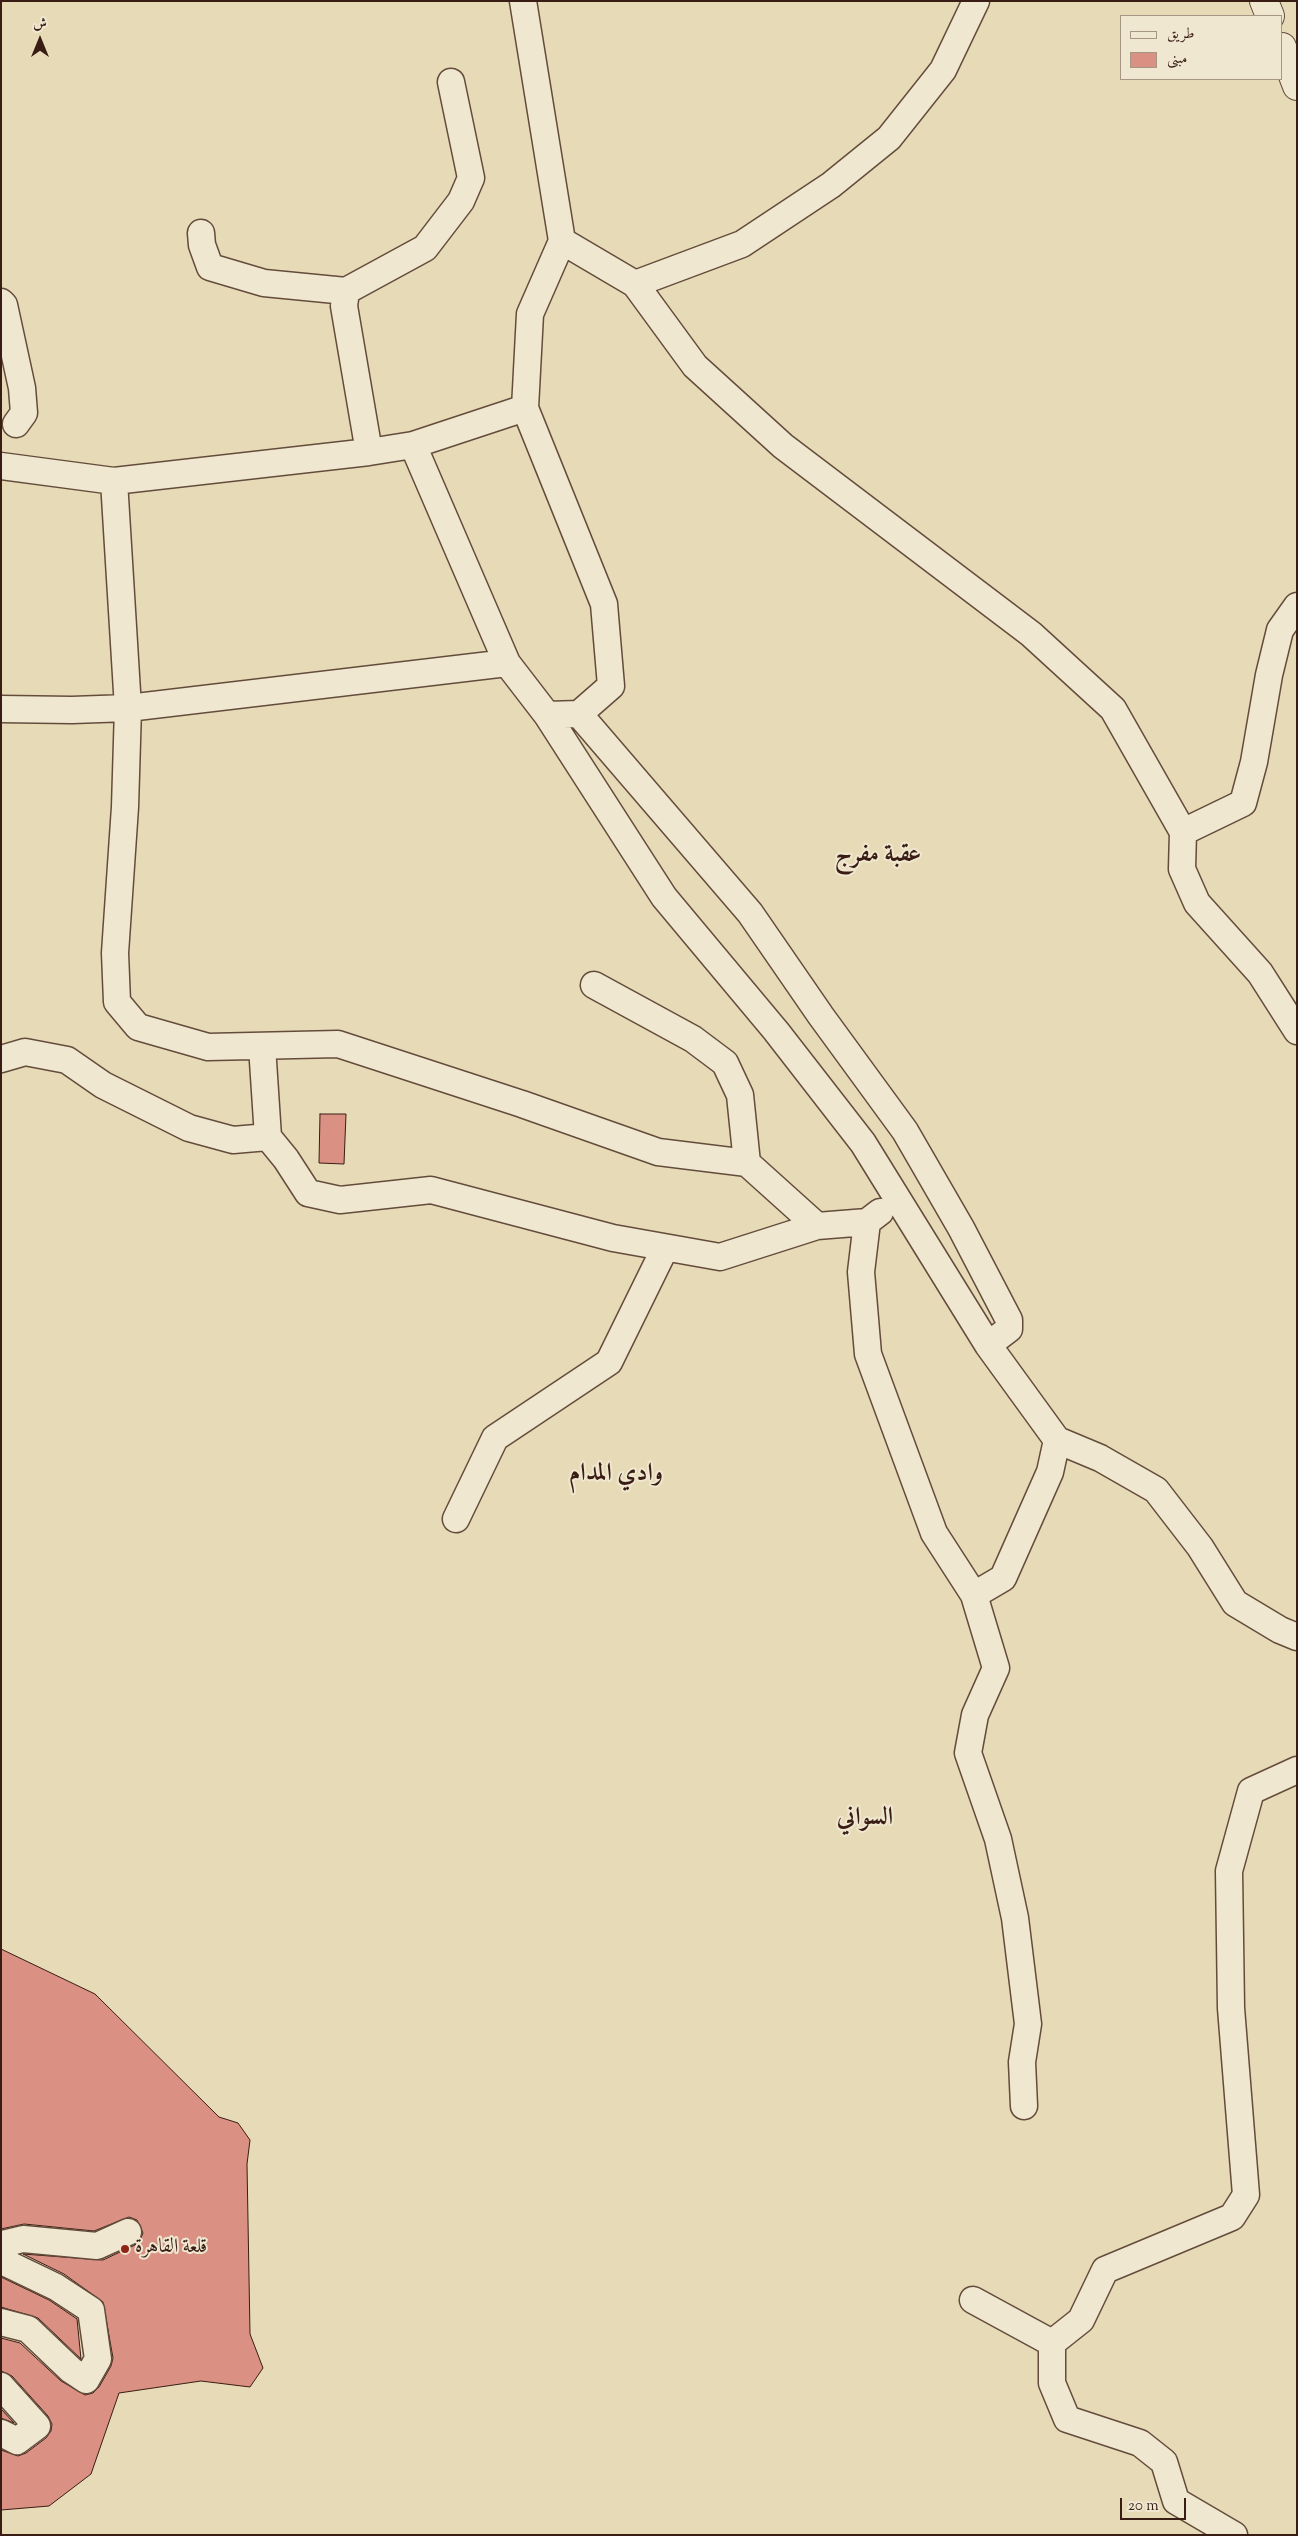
<!DOCTYPE html>
<meta charset="utf-8">
<style>
body{margin:0}
#map{position:relative;width:1298px;height:2536px;overflow:hidden;background:#e7dab6;font-family:"Sorts Mill Goudy",Amiri,serif}
canvas{display:block}
.frame{position:absolute;inset:0;border:2px solid #391d14;pointer-events:none}
.legend{position:absolute;left:1120px;top:15px;width:162px;height:65px;box-sizing:border-box;background:#efe7d0;border:1px solid #a69685;margin:0;padding:6px 9px;list-style:none;font-size:15px;color:#391d14}
.legend li{display:flex;align-items:center;gap:10px;height:25px}
.legend b{width:25px;border:1px solid #a69685}
.north{position:absolute;left:15px;top:15px;width:50px;height:50px;-webkit-text-stroke:4px #efe7d0;paint-order:stroke;rotate:0deg;font-size:14px;font-weight:700;line-height:20px;text-align:center;color:#391d14}
.north::after{content:'';display:block;margin:auto;width:18px;height:22px;background:#391d14;clip-path:polygon(50% 0,100% 100%,50% 72%,0 100%)}
.scale{position:absolute;left:1120px;top:2498px;width:66px;height:22px;box-sizing:border-box;border:2px solid #391d14;border-top:0;padding-left:6px;font-size:15px;line-height:18px;white-space:nowrap;color:#391d14;-webkit-text-stroke:4px #efe7d0;paint-order:stroke}
</style>
<div id="map">
<canvas width="1298" height="2536"></canvas>
<div class="frame"></div>
<ul class="legend">
<li><b style="height:6px;background:#efe7d0"></b>طريق</li>
<li><b style="height:14px;background:#da9083"></b>مبنى</li>
</ul>
<div class="north">ش</div>
<div class="scale">20 m</div>
</div>
<script>
const c = document.querySelector('canvas').getContext('2d');
c.lineJoin = 'round';
function fill(path, color) {
  c.fillStyle = color;
  c.fill(path, 'evenodd');
}
function poly(rows) {
  const path = new Path2D();
  for (const r of rows) {
    path.moveTo(r[0], r[1]);
    for (let i = 2; i < r.length; i += 2) path.lineTo(r[i], r[i + 1]);
  }
  return path;
}
function stroke(path, color, width, dash) {
  c.strokeStyle = color;
  c.lineWidth = width;
  c.lineCap = dash ? 'butt' : 'round';
  c.setLineDash(dash || []);
  c.stroke(path);
}
function write(font, color, halo, rows, align = 'center') {
  c.font = font + ' "Sorts Mill Goudy",Amiri,serif';
  c.lineWidth = 4;
  c.setLineDash([]);
  c.textBaseline = 'middle';
  c.strokeStyle = halo;
  c.fillStyle = color;
  for (const [text, x, y, turn = 0] of rows) {
    c.save();
    c.translate(x, y);
    c.rotate((+turn || 0) * Math.PI / 180);
    c.textAlign = isNaN(turn) ? turn : align;
    if (halo) c.strokeText(text, 0, 0);
    c.fillText(text, 0, 0);
    c.restore();
  }
}
const building = poly([
 [320,1114,346,1114,344,1164,319,1163,320,1114],
 [1,1949,95,1994,219,2117,238,2123,250,2140,247,2164,250,2334,263,2368,250,2387,201,2381,119,2393,91,2474,49,2506,1,2510,1,2450,18,2456,26,2453,46,2438,51,2431,52,2424,48,2416,12,2376,1,2371,1,2338,20,2343,61,2381,85,2395,93,2393,99,2387,111,2366,113,2358,103,2302,64,2274,23,2254,103,2260,135,2245,140,2240,143,2233,137,2220,129,2217,94,2231,24,2224,1,2229,1,1949],
 [1,2277,49,2300,77,2319,81,2359,38,2318,1,2307,1,2277],
 [1,2409,14,2423,1,2418,1,2409]
]);
fill(building, '#da9083');
stroke(building, '#391d14', 1);
const minor = poly([
 [523,1,562,241,530,314,525,408,604,604,611,686,579,714,547,715],
 [201,233,202,245,210,267,264,283,346,291],
 [562,241,635,284,742,244,831,185,889,138,943,70,976,1],
 [635,284,695,366,783,446,1031,634,1113,709,1183,832,1243,803,1254,762,1269,675,1280,630,1297,606],
 [1,302,4,305,22,388,24,413,16,424],
 [413,445,507,663,547,715,664,897,776,1031,863,1143,988,1345,1057,1440],
 [369,452,344,306,346,291,425,248,461,201,471,178,451,82],
 [1,466,114,481,369,452,413,445,525,408],
 [114,481,128,708,125,807,115,953,117,1002,138,1027,208,1047,338,1044,522,1104,658,1152,747,1163,817,1226],
 [1,709,72,710,128,708,507,663],
 [579,714,750,913,821,1016,905,1131,961,1228,1009,1320,1009,1329,988,1345],
 [1183,832,1182,869,1197,903,1260,973,1297,1031],
 [594,985,693,1039,725,1063,740,1095,747,1163],
 [262,1046,268,1137,286,1159,308,1193,340,1200,431,1190,613,1238,720,1257,817,1226,867,1222,880,1212],
 [1,1059,25,1052,67,1060,103,1085,189,1128,233,1140,268,1137],
 [867,1222,861,1272,868,1354,934,1533,974,1595,996,1668,975,1715,968,1753,998,1839,1015,1918,1028,2024,1022,2062,1024,2106],
 [456,1519,495,1438,609,1362,665,1248],
 [974,1595,1003,1578,1050,1472,1057,1440,1100,1458,1156,1490,1200,1547,1235,1603,1280,1630,1297,1637],
 [973,2300,1052,2343],
 [1,2322,28,2329,71,2370,86,2380,98,2359,91,2310,56,2287,6,2263,3,2244,23,2239,97,2246,128,2232],
 [1,2386,37,2426,17,2441,1,2433],
 [1234,2535,1176,2501,1164,2462,1140,2443,1067,2419,1052,2383,1052,2343,1081,2320,1105,2270,1232,2217,1246,2195,1231,2008,1229,1871,1251,1791,1297,1770]
]);
const tertiary = poly([
 [1264,1,1270,16],
 [1282,47,1297,86]
]);
stroke(minor, '#644c3c', 29);
stroke(tertiary, '#644c3c', 30);
stroke(minor, '#efe7d0', 26);
stroke(tertiary, '#efe7d0', 28);
for (const [x, y, r, color] of [
 [125,2249,5,"#8f2418"]
]) {
  const dot = new Path2D();
  dot.arc(x, y, r, 0, 2 * Math.PI);
  c.fillStyle = color;
  c.fill(dot);
  stroke(dot, '#efe7d0', 2);
}
write('20px', '#391d14', '#efe7d0', [
 ["قلعة القاهرة",135,2249]
], 'left');
write('bold 25px', '#391d14', '#efe7d0', [
 ["عقبة مفرج",878,857],
 ["وادي المدام",616,1476],
 ["السواني",865,1820]
]);
</script>
